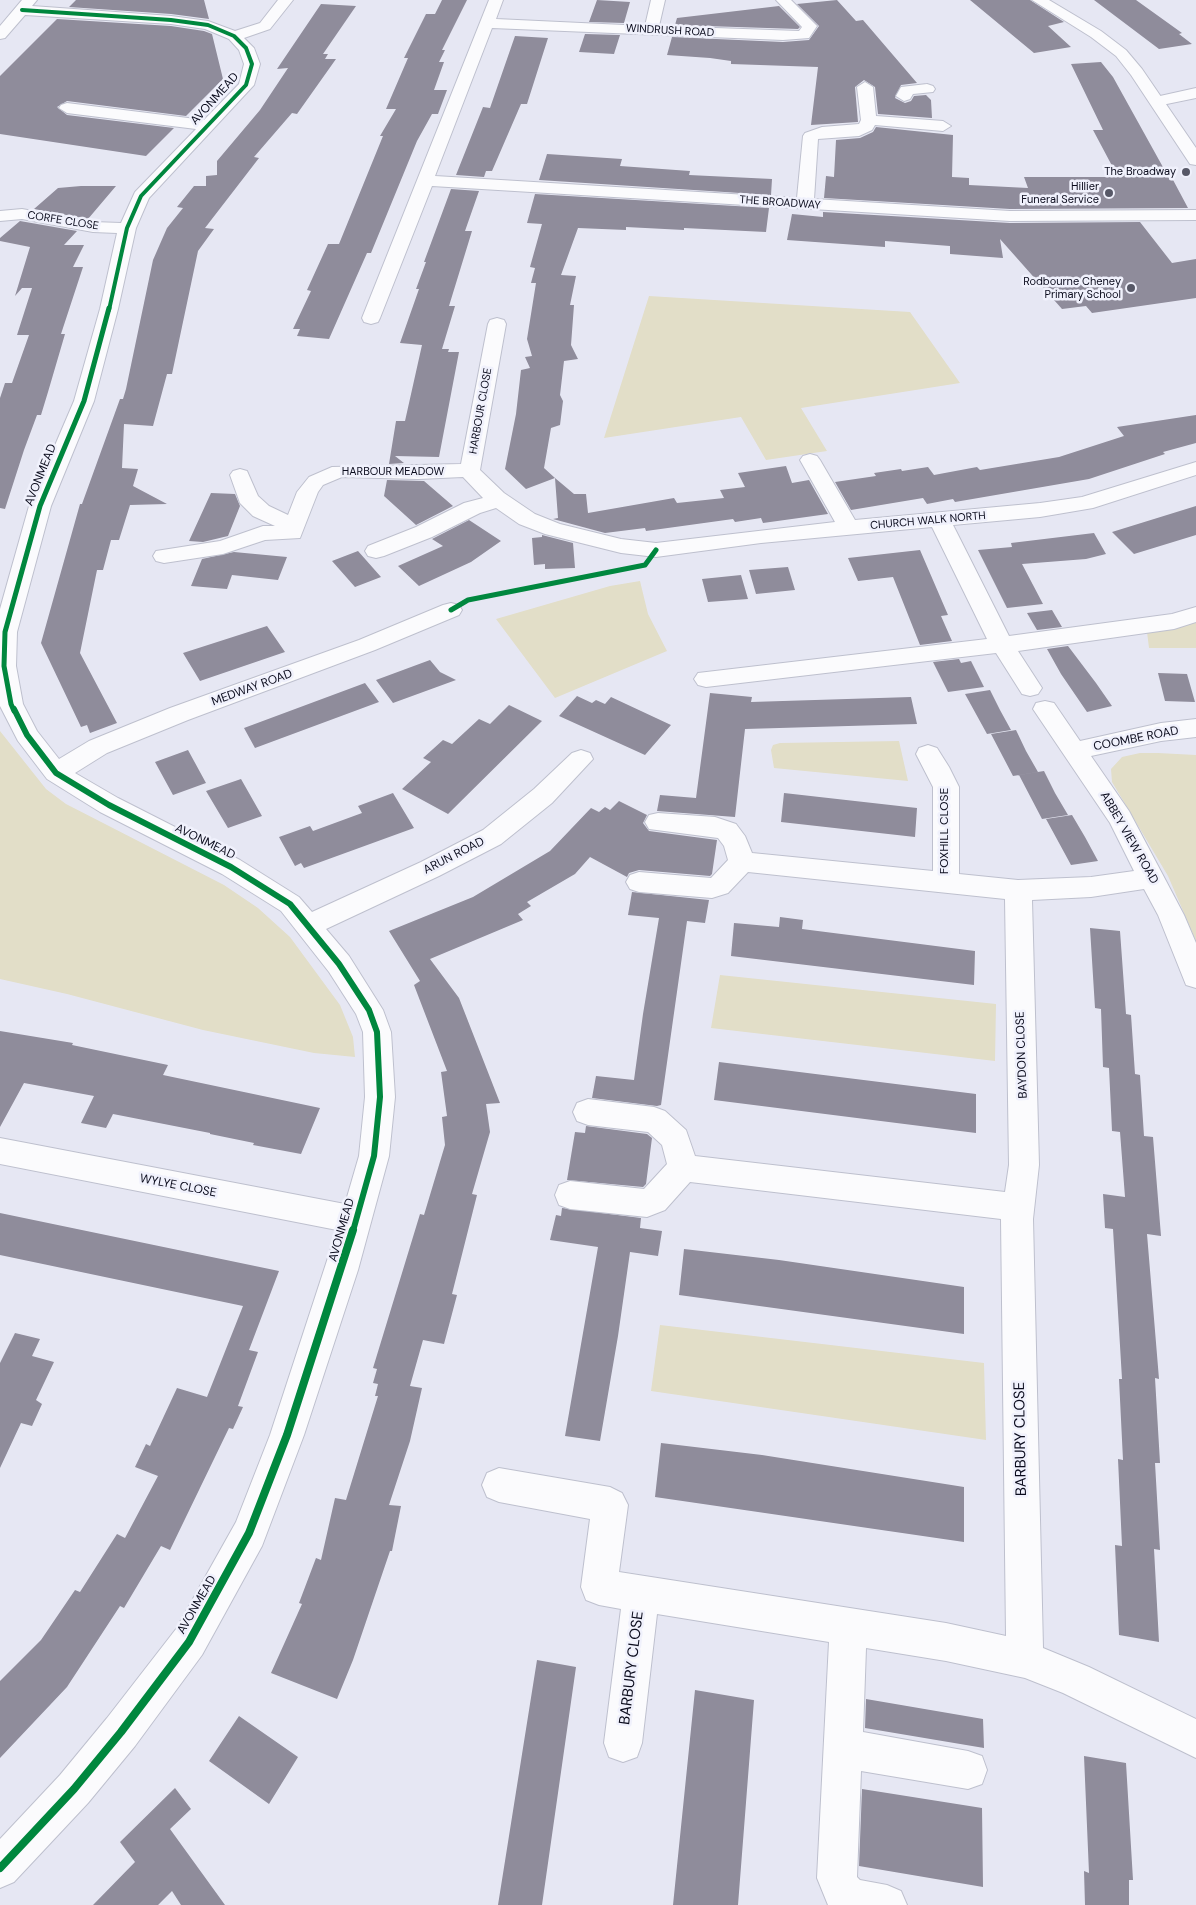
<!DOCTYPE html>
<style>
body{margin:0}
canvas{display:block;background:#e6e7f3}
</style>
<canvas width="1196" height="1905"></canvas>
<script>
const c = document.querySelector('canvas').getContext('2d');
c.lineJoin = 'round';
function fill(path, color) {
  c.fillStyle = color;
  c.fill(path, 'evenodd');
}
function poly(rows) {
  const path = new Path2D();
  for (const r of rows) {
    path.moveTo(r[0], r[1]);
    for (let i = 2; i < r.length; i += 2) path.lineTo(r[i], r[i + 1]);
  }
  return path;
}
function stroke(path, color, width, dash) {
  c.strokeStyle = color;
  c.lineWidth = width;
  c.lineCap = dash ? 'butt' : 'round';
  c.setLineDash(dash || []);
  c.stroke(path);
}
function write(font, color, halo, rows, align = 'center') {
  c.font = font + ' "DM Sans",sans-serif';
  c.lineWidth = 5;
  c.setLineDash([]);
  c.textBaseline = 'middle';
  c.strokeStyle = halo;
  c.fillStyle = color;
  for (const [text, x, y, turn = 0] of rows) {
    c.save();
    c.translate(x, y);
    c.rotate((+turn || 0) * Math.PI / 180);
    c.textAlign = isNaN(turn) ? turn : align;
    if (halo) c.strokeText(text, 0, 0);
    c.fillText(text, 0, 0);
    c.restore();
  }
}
fill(poly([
 [649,296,910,312,960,383,801,408,827,451,766,460,741,417,604,438],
 [640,581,648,614,667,651,555,698,496,619,610,586],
 [1196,620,1196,648,1149,648,1147,632],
 [0,731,46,789,66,804,224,885,258,908,290,937,340,1005,353,1037,355,1057,314,1053,203,1030,67,994,0,979],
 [899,741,908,781,774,768,771,750,773,745,780,743],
 [1158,753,1196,755,1196,941,1168,876,1112,782,1111,769,1122,757,1140,753],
 [720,975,996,1004,995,1061,711,1028],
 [660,1325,984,1363,986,1440,651,1391]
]), '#e2dec8');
fill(poly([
 [76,0,204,0,209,19,171,14,69,7],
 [442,0,467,0,442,50,445,50,439,62,444,62,434,90,447,90,438,114,432,114,417,141,371,253,367,253,329,339,297,336,300,329,293,329,311,291,307,290,328,244,339,244,383,136,380,136,396,109,386,109,408,58,404,58,426,14,435,14],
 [597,0,630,2,624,23,589,22],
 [837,0,856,21,863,20,917,83,901,85,895,98,905,103,911,101,914,96,926,95,931,100,932,118,878,114,875,87,864,80,855,87,858,122,811,125,818,67,731,64,731,61,710,58,667,55,672,37,783,42,809,40,819,26,797,4],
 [970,0,1030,0,1064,22,1048,26,1071,47,1034,53],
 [1094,0,1136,0,1182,33,1179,34,1192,44,1159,49],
 [321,4,356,6,323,54,328,54,325,59,336,59,297,114,292,113,254,157,259,158,205,228,214,229,198,251,172,374,167,374,153,426,124,424,122,468,138,469,133,486,167,504,130,505,119,540,111,540,103,570,97,570,80,653,117,723,90,733,87,725,81,727,41,643,80,504,82,504,120,399,123,399,126,389,153,260,167,228,183,208,177,207,194,186,206,186,206,176,217,175,217,161,260,110,288,68,277,69],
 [779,6,800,27,798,29,675,25,677,18],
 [57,19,171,26,204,31,212,34,223,79,186,116,67,101,57,107,67,115,174,128,146,156,0,134,0,76],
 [585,34,620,35,614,54,579,52],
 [515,36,548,38,527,104,521,104,492,171,486,171,484,177,456,175,483,107,490,108],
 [1101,62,1113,77,1169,178,1172,178,1188,208,1010,209,824,198,826,176,834,177,836,140,860,138,873,132,876,127,953,135,952,177,969,178,969,185,1028,188,1024,177,1118,177,1093,130,1103,130,1071,64],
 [547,154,622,159,620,166,690,171,689,175,772,179,771,195,539,180],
 [81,186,116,186,88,219,34,209,58,188],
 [451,189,479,191,465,231,472,231,449,306,455,306,442,349,449,349,448,352,459,352,439,457,395,456,404,463,389,464,396,421,405,421,422,345,400,343,419,289,416,289,426,262,424,262],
 [535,194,769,208,766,232,684,228,684,230,626,227,626,230,578,228,561,275,576,276,570,305,574,305,571,345,578,359,564,361,560,395,563,401,560,425,551,428,544,468,555,478,526,489,505,469,516,414,521,370,530,368,525,357,532,356,527,339,536,283,531,283,535,268,530,267,542,224,527,223],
 [823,212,1010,223,1140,222,1172,263,1196,259,1196,298,1092,313,1086,306,1062,309,1000,239,1003,258,950,254,950,246,885,241,885,247,787,240,792,214,823,217],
 [20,221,77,231,64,245,84,245,73,267,83,267,61,334,65,334,48,392,41,415,37,415,24,450,5,509,0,508,0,398,5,383,12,383,29,335,17,335,32,288,22,288,15,296,30,247,0,241,0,238],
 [1196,415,1196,443,1163,452,1165,454,1089,479,955,502,953,499,927,504,923,498,851,510,835,482,876,476,874,473,901,469,902,471,928,467,934,475,977,467,980,470,1059,457,1124,436,1117,427],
 [786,466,792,483,809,480,828,514,763,523,761,518,735,522,733,519,646,531,645,528,605,533,553,519,558,518,555,478,574,494,586,494,588,513,674,498,677,503,724,498,720,490,745,487,738,473],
 [387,480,424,481,453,506,416,525,384,496],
 [211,493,235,494,240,506,228,536,203,542,189,541],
 [1196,506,1196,535,1134,554,1112,532],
 [469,520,501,541,471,562,419,586,398,566,443,546,432,539],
 [1094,533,1106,554,1086,559,1022,564,1043,604,1007,608,978,550,1012,547,1011,543],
 [542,535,573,543,575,568,545,569,545,564,534,565,532,538,542,537],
 [920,550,948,615,941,616,952,641,920,645,893,577,858,581,848,558],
 [358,551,381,577,355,587,332,561],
 [234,552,287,557,278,580,232,575,227,589,191,586,202,559],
 [788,567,795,590,756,594,749,570],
 [741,575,748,599,708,602,702,579],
 [1052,610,1062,627,1037,630,1027,613],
 [267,626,285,652,200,681,183,653],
 [1068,646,1096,683,1112,706,1087,712,1061,674,1047,649],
 [959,659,961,663,971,661,984,687,948,692,933,662],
 [430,660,440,672,456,680,393,703,376,680],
 [1158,673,1187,674,1195,702,1165,701],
 [365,683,379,702,255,748,244,728],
 [990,690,1000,710,1011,730,987,734,965,694],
 [710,693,752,697,751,702,911,697,917,724,745,729,735,817,657,811,660,795,696,798],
 [577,696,592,703,596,700,605,704,611,697,671,725,645,755,559,716],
 [509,705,542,721,448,814,402,789,431,762,423,758,443,740,452,744,479,719,490,724],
 [1016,730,1026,751,1038,772,1013,776,991,734],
 [188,750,206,783,173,795,155,762],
 [1044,771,1055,793,1068,815,1042,819,1019,775],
 [241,779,262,816,228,828,206,791],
 [393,793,414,828,304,868,301,863,295,866,279,837,310,826,313,831,362,813,358,806],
 [784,793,917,808,915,837,781,822],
 [619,801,647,815,643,823,649,831,717,840,712,874,710,876,639,870,629,873,627,877,590,857,575,874,527,902,531,906,518,914,523,920,430,959,459,998,500,1103,486,1104,490,1132,472,1194,477,1195,452,1294,457,1295,444,1344,423,1340,410,1386,422,1388,410,1441,389,1505,401,1506,392,1551,390,1551,353,1660,337,1699,271,1673,302,1604,299,1603,316,1558,321,1560,335,1498,346,1500,378,1396,375,1396,378,1384,373,1383,377,1369,373,1368,420,1214,424,1215,445,1145,442,1117,447,1116,441,1072,447,1071,414,985,420,981,389,931,473,897,550,851,591,808,599,812,605,807,610,810],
 [1072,815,1085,837,1098,861,1071,865,1046,819],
 [632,892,709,900,705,923,687,921,661,1105,657,1106,592,1098,596,1076,634,1080,643,1014,659,918,628,915],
 [780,917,803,920,802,929,975,951,974,985,731,956,734,923,779,927],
 [1090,928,1120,931,1126,1014,1131,1015,1135,1074,1140,1075,1144,1136,1153,1137,1161,1236,1147,1234,1159,1379,1155,1378,1160,1463,1155,1463,1160,1550,1154,1549,1159,1642,1119,1635,1115,1545,1122,1546,1118,1459,1123,1460,1119,1379,1122,1379,1113,1229,1105,1228,1103,1194,1125,1197,1120,1132,1112,1131,1109,1068,1103,1067,1101,1009,1095,1008],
 [0,1031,73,1043,72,1045,168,1065,163,1075,320,1108,301,1154,253,1145,254,1143,210,1134,210,1133,113,1114,106,1128,81,1123,94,1096,24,1083,0,1127],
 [719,1062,976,1094,976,1133,714,1100],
 [586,1126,647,1134,652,1138,646,1184,643,1187,567,1180,575,1132,585,1133],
 [562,1208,641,1218,640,1228,662,1231,658,1256,630,1252,618,1336,600,1441,565,1436,598,1247,550,1240,556,1215,561,1216],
 [0,1213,279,1271,249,1350,258,1352,238,1406,243,1407,233,1429,229,1428,170,1550,161,1546,124,1608,120,1606,67,1687,0,1758,0,1681,41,1640,75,1590,80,1592,117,1534,125,1538,158,1476,135,1467,146,1444,150,1446,177,1388,207,1397,243,1306,0,1255],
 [684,1249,779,1260,964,1287,964,1334,679,1295],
 [15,1333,40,1339,32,1356,54,1362,36,1400,42,1404,32,1426,21,1423,0,1468,0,1363],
 [661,1443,762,1455,964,1487,964,1542,655,1497],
 [537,1660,576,1667,542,1905,498,1905],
 [695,1690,754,1700,738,1905,673,1905],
 [866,1699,983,1719,984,1748,865,1728],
 [239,1716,298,1757,269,1804,209,1761],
 [1084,1756,1126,1763,1133,1880,1129,1880,1129,1905,1085,1905,1084,1871,1089,1873],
 [175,1788,191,1809,170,1829,225,1905,181,1905,172,1891,158,1905,93,1905,135,1862,120,1842],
 [862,1789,982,1808,983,1887,859,1866]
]), '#8f8c9b');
const minor = poly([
 [22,0,37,0,32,6,171,16,208,21,235,31,260,23,278,0,293,0,270,29,244,38,254,48,260,64,254,85,149,198,136,228,118,309,94,401,51,506,17,632,16,666,23,704,37,731,59,759,89,741,170,708,359,640,443,605,451,603,459,605,462,610,459,615,375,650,188,720,107,753,75,773,118,798,240,860,299,897,312,912,421,862,483,830,534,789,572,753,581,750,590,753,593,759,552,803,501,844,439,876,326,929,349,956,383,1010,391,1032,395,1097,389,1156,358,1270,304,1435,262,1546,202,1655,135,1746,88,1803,14,1882,0,1888,0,1839,60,1775,107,1718,176,1629,236,1522,270,1435,337,1230,0,1164,0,1138,345,1204,359,1156,365,1097,363,1032,356,1014,329,972,281,911,222,874,100,812,47,779,18,741,0,706,0,609,29,506,74,401,100,309,117,233,93,232,22,219,0,221,0,211,22,209,93,222,121,223,135,192,196,129,67,113,59,108,61,105,67,103,204,120,239,84,244,64,239,50,229,39,205,29,171,24,25,15,5,38,0,39,0,26,22,0],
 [489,0,503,0,496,19,645,26,651,0,665,0,659,26,799,31,802,27,776,0,791,0,817,26,809,38,783,40,492,28,435,176,797,198,803,136,805,133,822,127,859,124,861,120,857,87,865,82,873,87,876,116,943,121,951,126,943,131,875,125,872,130,859,136,818,139,814,199,1010,211,1196,210,1196,220,1010,221,432,186,380,318,378,322,371,324,364,322,362,318,489,0],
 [927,84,933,86,935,89,933,92,913,94,910,99,904,101,896,96,901,87,927,84],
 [1196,88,1196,98,1157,106,1149,101,1151,98,1196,88],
 [497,318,504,320,506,324,480,470,504,493,535,514,560,524,621,539,656,543,835,522,800,460,803,456,810,454,817,456,820,460,855,520,1040,503,1082,497,1196,462,1196,475,1093,508,1040,517,953,525,1009,636,1172,614,1196,607,1196,622,1174,629,1018,651,1042,688,1038,694,1030,696,1022,694,996,653,706,687,698,685,694,679,698,673,987,639,932,527,761,543,656,557,621,553,545,534,519,524,496,508,480,513,432,537,384,556,376,558,368,556,365,551,368,546,416,527,464,503,483,498,463,477,418,479,342,477,323,485,318,492,300,538,265,540,223,554,164,563,156,561,153,556,156,551,220,541,263,526,275,526,253,516,240,503,230,475,233,471,240,469,247,471,258,496,269,506,288,515,297,492,309,477,332,467,461,464,488,324,490,320,497,318],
 [1045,701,1054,703,1080,741,1161,723,1196,719,1196,737,1161,741,1091,756,1129,811,1184,915,1196,943,1196,988,1186,985,1158,915,1144,889,1091,897,1032,900,1039,1165,1033,1219,1043,1648,1089,1667,1196,1719,1196,1758,1063,1693,1025,1678,946,1661,866,1648,863,1732,968,1751,982,1756,987,1770,982,1784,968,1789,861,1771,857,1877,860,1880,887,1885,901,1891,907,1905,828,1905,817,1878,829,1642,657,1614,642,1743,637,1757,623,1762,609,1757,604,1743,621,1609,599,1605,586,1600,581,1587,590,1519,499,1502,487,1497,482,1485,487,1473,499,1468,610,1487,622,1493,628,1505,619,1572,946,1623,1006,1636,1001,1219,690,1182,665,1210,647,1217,570,1209,559,1205,555,1195,559,1185,570,1181,644,1189,667,1164,662,1145,648,1132,588,1125,577,1121,573,1112,577,1103,588,1099,654,1107,665,1111,686,1130,695,1156,1005,1192,1009,1165,1005,899,748,872,728,893,712,898,639,892,630,889,626,882,630,875,639,872,711,878,728,860,724,846,718,838,649,829,645,822,649,815,658,813,715,817,736,824,745,836,752,853,933,871,933,787,916,754,919,748,928,745,937,748,949,767,959,787,959,874,1018,880,1091,877,1134,871,1110,823,1033,709,1036,703,1045,701]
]);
const major = poly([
 [1032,0,1049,0,1101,31,1126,50,1142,69,1196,148,1196,165,1190,164,1131,75,1116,56,1091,37,1032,0]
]);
stroke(minor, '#bec0ce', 2);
stroke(major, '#bec0ce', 2);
fill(minor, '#fbfbfd');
fill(major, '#fbfbfd');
stroke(poly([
 [22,10,171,20,208,25,234,36,246,48,252,64,246,85,141,196,127,228,109,310]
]), '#00873e', 4);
stroke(poly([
 [451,610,468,600,645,565,656,550],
 [14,711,11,704,4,666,5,632,40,506,84,401,109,308]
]), '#00873e', 5);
stroke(poly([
 [14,709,27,735,56,773,109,805,231,867,290,904,339,964,369,1010,377,1032,380,1097,374,1156,353,1231]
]), '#00873e', 6);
stroke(poly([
 [0,1868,74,1789,121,1732,189,1642,249,1533,287,1435,353,1230]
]), '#00873e', 8);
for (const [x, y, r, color] of [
 [1186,172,5,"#575867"],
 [1109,193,5,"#575867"],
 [1131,288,5,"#575867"]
]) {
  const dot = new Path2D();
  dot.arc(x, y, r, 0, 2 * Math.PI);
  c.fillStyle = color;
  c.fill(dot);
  stroke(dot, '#f0f1fc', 2);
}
write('11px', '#0a0b1c', '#f0f1fc', [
 ["WINDRUSH ROAD",670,31,3],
 ["THE BROADWAY",780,203,4],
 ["CORFE CLOSE",63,221,9],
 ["HARBOUR CLOSE",481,411,-80],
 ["HARBOUR MEADOW",393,472],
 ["CHURCH WALK NORTH",928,521,-5]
]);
write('11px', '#0a0b1c', '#f0f1fc', [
 ["The Broadway",1176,172],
 ["Hillier",1099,187],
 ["Funeral Service",1099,200],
 ["Rodbourne Cheney",1121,282],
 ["Primary School",1121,295]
], 'right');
write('12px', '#0a0b1c', '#f0f1fc', [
 ["AVONMEAD",215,99,-48],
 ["AVONMEAD",41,475,-68],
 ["MEDWAY ROAD",252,688,-20],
 ["COOMBE ROAD",1136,739,-11],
 ["FOXHILL CLOSE",945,831,-90],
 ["ABBEY VIEW ROAD",1129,838,60],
 ["AVONMEAD",205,842,26],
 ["ARUN ROAD",454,856,-27],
 ["BAYDON CLOSE",1022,1055,-92],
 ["WYLYE CLOSE",178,1186,11],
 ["AVONMEAD",342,1230,-74],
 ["AVONMEAD",197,1605,-60]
]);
write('15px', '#0a0b1c', '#f0f1fc', [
 ["BARBURY CLOSE",1021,1439,-91],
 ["BARBURY CLOSE",632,1668,-83]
]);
</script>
